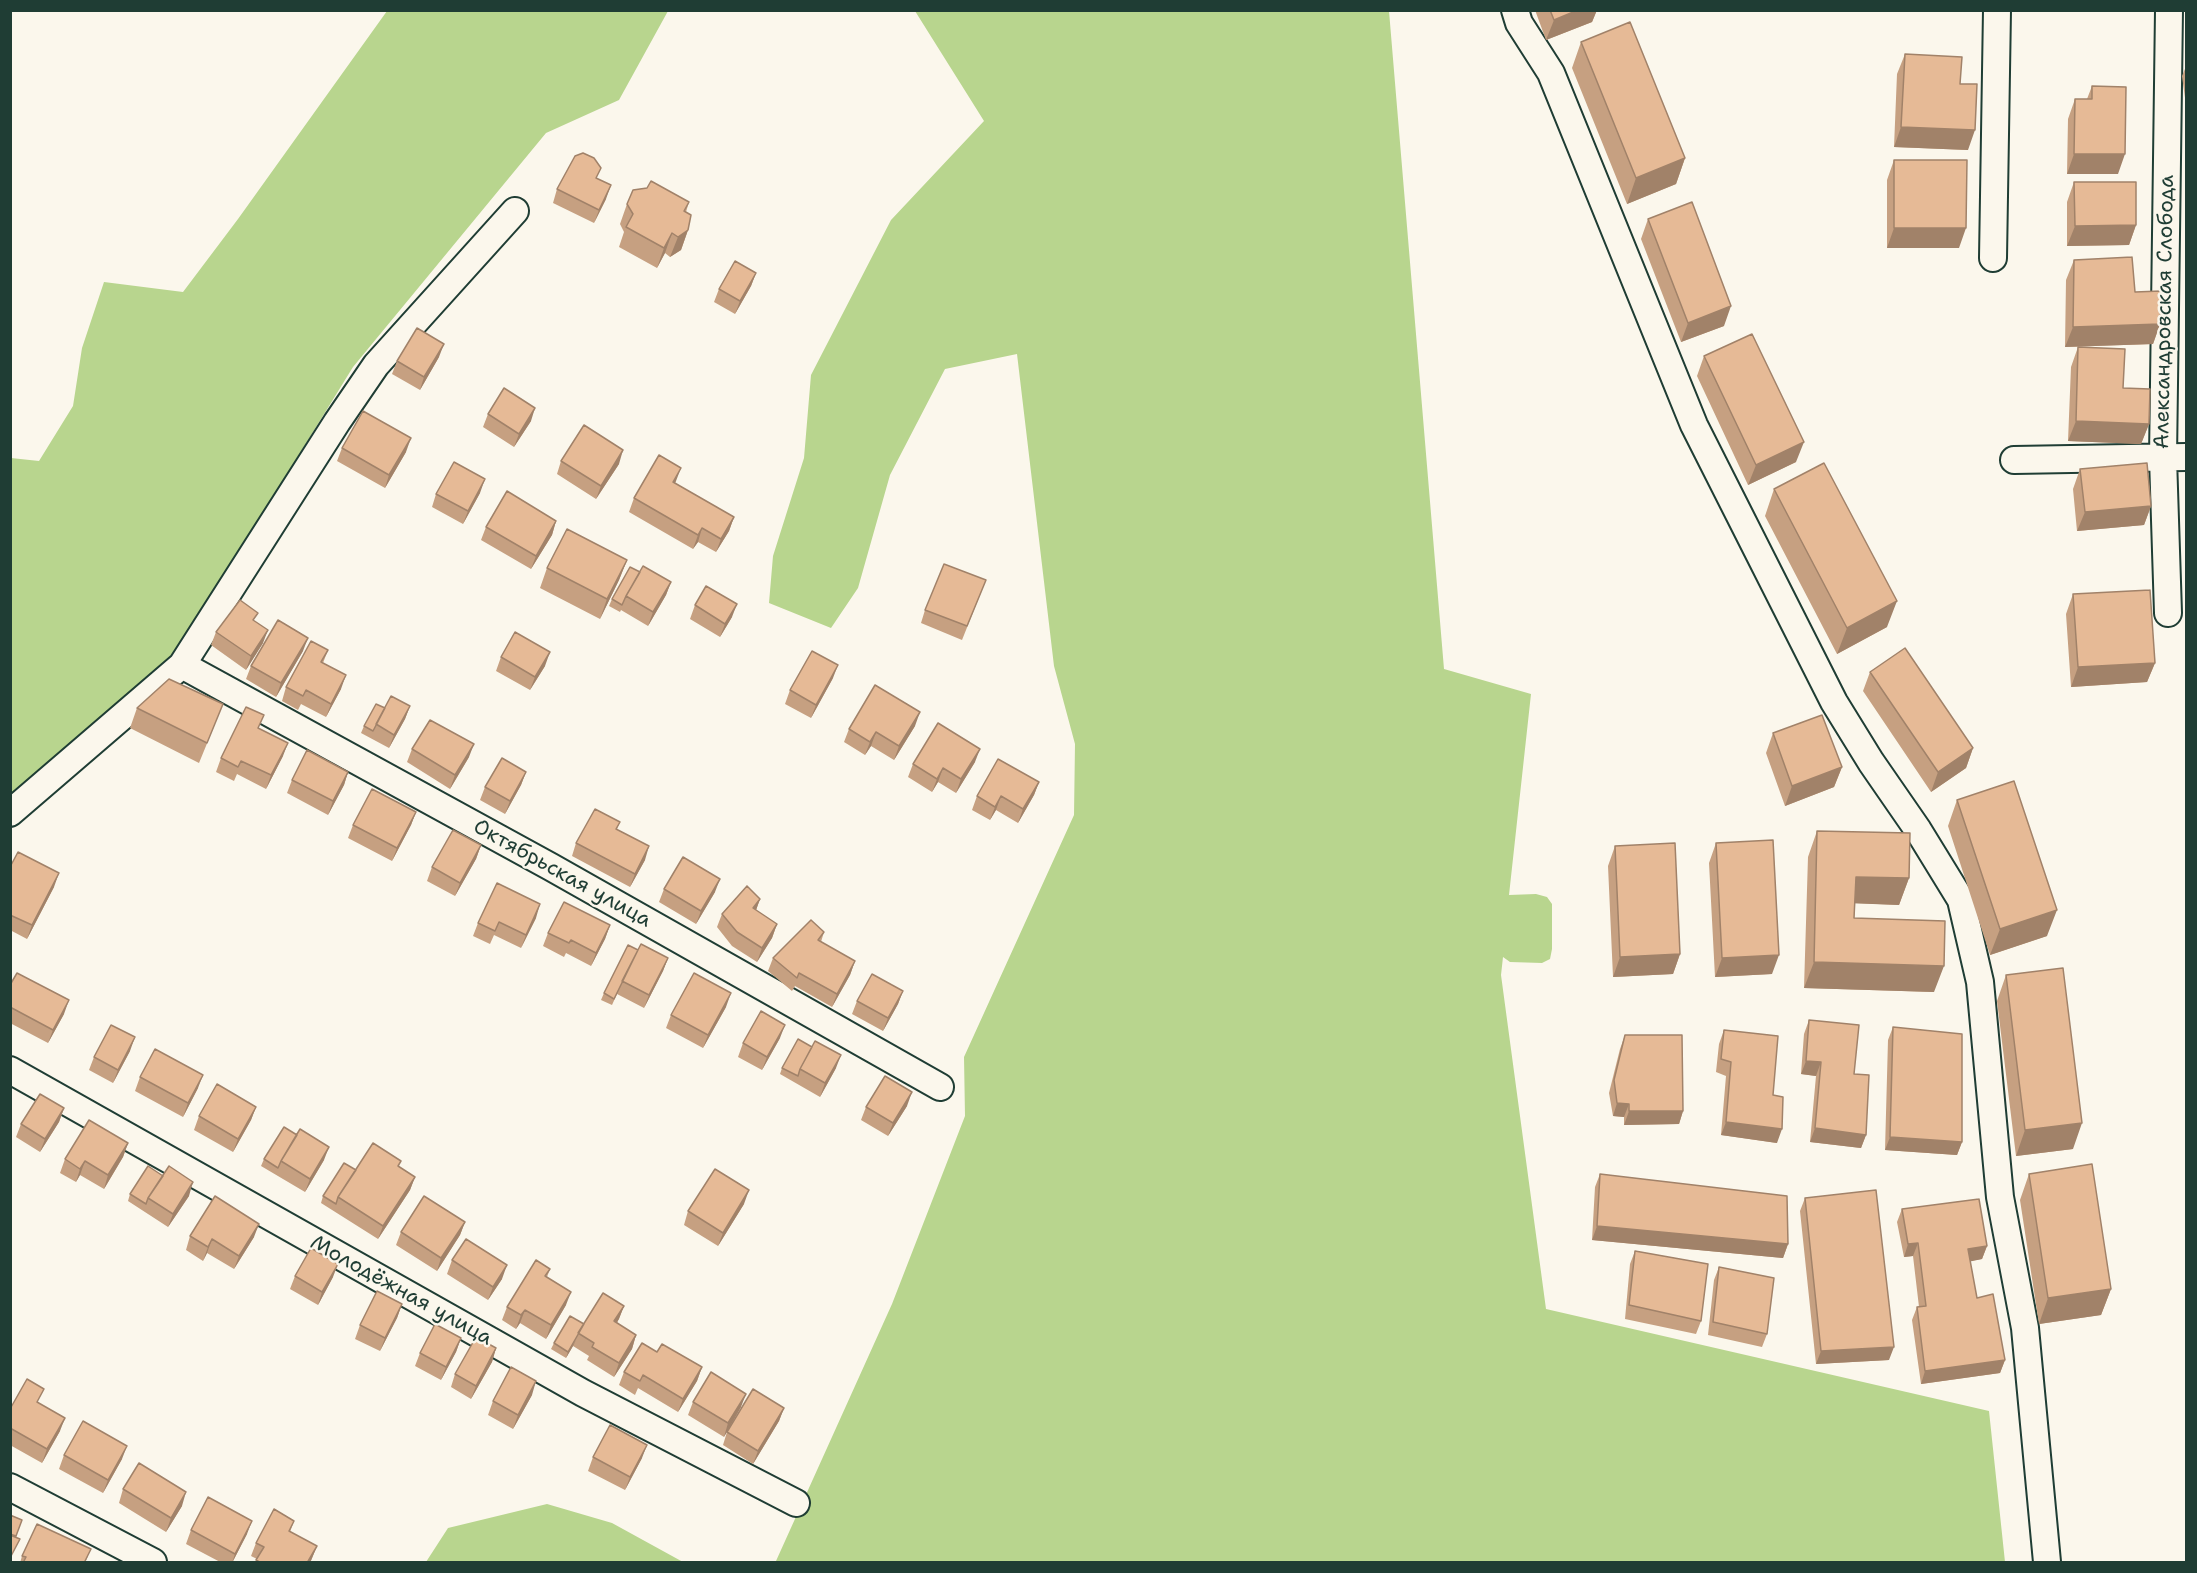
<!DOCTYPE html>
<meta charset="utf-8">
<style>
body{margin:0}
#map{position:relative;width:2197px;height:1573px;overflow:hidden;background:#fbf7ec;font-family:"Shantell Sans",sans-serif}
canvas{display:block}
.frame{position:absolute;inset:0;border:12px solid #1f3d34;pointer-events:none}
</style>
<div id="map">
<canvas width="2197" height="1573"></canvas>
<div class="frame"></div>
</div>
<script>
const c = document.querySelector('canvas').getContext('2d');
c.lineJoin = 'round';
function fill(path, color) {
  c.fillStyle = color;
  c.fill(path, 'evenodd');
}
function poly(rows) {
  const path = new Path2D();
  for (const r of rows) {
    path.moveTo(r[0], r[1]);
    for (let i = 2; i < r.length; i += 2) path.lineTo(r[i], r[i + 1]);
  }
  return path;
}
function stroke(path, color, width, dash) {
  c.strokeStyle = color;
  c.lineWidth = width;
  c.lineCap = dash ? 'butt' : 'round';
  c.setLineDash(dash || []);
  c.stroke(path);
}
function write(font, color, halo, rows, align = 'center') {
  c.font = font + ' "Shantell Sans",sans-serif';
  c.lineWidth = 5;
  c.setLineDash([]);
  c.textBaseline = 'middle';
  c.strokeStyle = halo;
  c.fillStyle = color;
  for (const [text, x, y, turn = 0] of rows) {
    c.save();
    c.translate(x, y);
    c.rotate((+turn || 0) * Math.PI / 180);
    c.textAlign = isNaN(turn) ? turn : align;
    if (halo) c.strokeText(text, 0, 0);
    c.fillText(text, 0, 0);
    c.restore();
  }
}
fill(poly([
 [387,11,668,11,619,100,546,133,353,367,172,661,11,798,11,458,39,461,73,406,82,348,104,282,183,292,238,219],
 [915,11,1389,11,1444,669,1531,694,1509,895,1536,894,1547,897,1552,904,1552,949,1550,959,1542,963,1510,962,1503,957,1501,975,1546,1309,1989,1411,2005,1562,729,1562,776,1561,892,1304,965,1116,964,1057,1074,815,1075,744,1054,666,1017,354,945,369,890,475,858,588,831,628,769,603,773,556,804,458,811,375,891,220,984,121],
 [547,1504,612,1523,683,1562,426,1562,448,1528]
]), '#b8d58e');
const street = poly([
 [1515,10,1519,23,1551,73,1694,425,1834,702,1871,762,1918,830,1961,900,1980,982,2000,1197,2025,1328,2047,1562],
 [1993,258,1997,10],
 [2014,460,2186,457],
 [2168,613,2163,458,2169,10],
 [182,665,551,867,940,1087],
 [10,813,182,665,337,422,376,365,515,211],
 [10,1070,583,1393,796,1503],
 [10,1487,153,1562]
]);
stroke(street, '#1f3d34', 30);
stroke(street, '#fbf7ec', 26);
fill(poly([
 [1535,10,1597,10,1592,22,1546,40],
 [1581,42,1685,158,1676,184,1627,204,1572,68],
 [1905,54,1960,84,1968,150,1894,147,1897,74],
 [2187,64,2187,104,2186,105,2182,76],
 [2092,86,2118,174,2067,174,2068,119,2075,99,2087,99],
 [1894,160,1959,248,1887,248,1887,180],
 [597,178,606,199,594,223,553,203,557,189],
 [2074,182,2136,225,2129,245,2067,246,2067,202],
 [689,202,686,212,688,230,681,250,670,257,665,253,657,268,619,247,624,232,620,224,627,204],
 [1648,219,1724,326,1681,342,1641,239],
 [2074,260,2135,292,2160,324,2153,344,2065,347,2066,280],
 [756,273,751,286,735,314,714,302,719,289],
 [2078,347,2123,388,2149,424,2141,444,2068,441,2071,367],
 [1704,356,1796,462,1748,485,1697,376],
 [439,357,420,390,392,374,397,361],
 [488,414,531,421,514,447,483,427],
 [342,448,406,452,385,488,337,461],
 [561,461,619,464,596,499,557,474],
 [2080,469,2151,506,2144,525,2077,531,2073,489],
 [676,481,675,483,734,517,729,531,716,552,698,542,693,549,629,512,634,498],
 [1774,489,1887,627,1837,654,1765,516],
 [480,493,463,524,432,507,436,494],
 [556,521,552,535,531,569,481,540,486,527],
 [627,560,619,580,600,619,540,588,547,568],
 [640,572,671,582,666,595,648,626,621,610,620,612,609,606,612,599],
 [986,580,962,640,921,623,925,610],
 [2073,594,2155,663,2147,682,2071,687,2066,614],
 [695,605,732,617,720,637,690,619],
 [255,621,263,643,246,670,211,645,216,632],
 [328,650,323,663,341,689,326,717,301,704,298,710,282,701,286,687],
 [303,651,276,697,246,679,251,666],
 [501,657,545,666,530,690,496,671],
 [1870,672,1973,748,1966,768,1931,792,1863,691],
 [833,678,811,718,785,704,790,690],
 [410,706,405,719,389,748,361,733,364,726,385,708],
 [137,708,215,724,199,763,130,728],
 [915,726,894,760,871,746,865,755,844,742,849,729],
 [259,729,283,756,266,789,237,774,234,781,216,772,221,758],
 [1773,733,1842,767,1834,787,1785,806,1766,753],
 [412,749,469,757,450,789,407,762],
 [975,762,956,793,938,782,932,792,908,777,913,764],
 [348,772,344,785,328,815,287,793,292,780],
 [526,772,521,785,505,814,480,800,485,787],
 [1039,782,1034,795,1018,823,996,810,990,820,972,810,977,796],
 [1957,800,2047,936,1990,955,1948,826],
 [416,812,411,825,392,861,348,838,353,825],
 [620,822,617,829,645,860,630,887,572,856,576,843],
 [1817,831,1909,878,1899,905,1855,903,1854,918,1934,992,1804,988,1808,857],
 [1716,843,1772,974,1715,977,1709,863],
 [481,845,476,859,455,896,427,881,432,867],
 [1615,846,1680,954,1673,974,1613,977,1608,866],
 [10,867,54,887,27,939,10,930],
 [664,889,715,892,696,924,659,902],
 [760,899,756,910,777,924,772,938,757,962,732,946,717,927,722,914],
 [536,918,521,948,494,935,490,944,473,936,478,923],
 [610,925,605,939,591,966,566,953,564,957,543,946,548,933],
 [824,932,821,942,855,961,850,975,832,1007,795,986,792,991,768,971,773,958],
 [638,950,668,958,663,971,644,1008,617,994,612,1005,601,1000,604,993],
 [2006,975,2073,1149,2016,1156,1997,1001],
 [10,985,64,1014,48,1043,10,1023],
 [903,991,898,1004,883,1031,852,1014,857,1001],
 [726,1007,703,1048,666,1028,671,1015],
 [1809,1020,1866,1135,1861,1148,1810,1142,1816,1076,1801,1074,1804,1034],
 [1893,1027,1962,1142,1957,1155,1885,1150,1888,1040],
 [1724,1030,1777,1143,1721,1135,1726,1076,1716,1072,1719,1044],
 [1625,1035,1683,1111,1679,1124,1624,1125,1624,1117,1613,1116,1609,1093,1620,1049],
 [780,1038,762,1070,738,1057,743,1043],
 [812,1047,836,1068,820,1097,780,1074,782,1068],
 [130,1051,113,1083,89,1070,94,1057],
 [140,1077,198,1088,183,1117,135,1091],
 [907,1106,888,1136,861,1120,866,1107],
 [256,1107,251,1120,233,1152,194,1130,199,1116],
 [64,1108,59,1122,40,1152,16,1137,21,1124],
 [297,1135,324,1160,305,1192,261,1166,264,1159],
 [128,1143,123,1157,104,1189,80,1175,76,1182,60,1173,65,1159],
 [399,1167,415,1177,410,1190,378,1239,321,1203,323,1196,356,1170],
 [1600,1174,1788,1244,1783,1258,1592,1240,1595,1187],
 [2029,1174,2111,1289,2101,1315,2039,1324,2020,1200],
 [130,1194,189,1196,168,1227,128,1201],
 [1805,1198,1889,1360,1816,1364,1800,1211],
 [744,1204,718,1246,684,1225,688,1211],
 [1902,1209,1987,1246,1982,1259,1970,1261,1977,1298,2005,1360,2000,1373,1921,1384,1912,1320,1917,1307,1919,1307,1913,1256,1904,1257,1897,1222],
 [465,1222,460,1235,437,1271,396,1245,401,1232],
 [190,1236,254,1237,234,1269,207,1253,203,1261,186,1250],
 [1635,1251,1701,1321,1696,1334,1625,1319,1630,1264],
 [452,1260,502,1279,488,1300,447,1274],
 [1719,1267,1767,1334,1762,1347,1708,1335,1714,1280],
 [550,1269,547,1277,566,1305,546,1339,520,1323,516,1329,502,1320,507,1307],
 [295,1276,333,1277,318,1305,290,1289],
 [402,1304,397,1318,380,1351,355,1339,360,1325],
 [624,1306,617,1323,636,1335,632,1349,614,1377,587,1360,589,1356,573,1346,566,1358,551,1349,554,1343,584,1324],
 [461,1338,456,1352,441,1380,415,1366,420,1353],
 [496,1348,492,1362,471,1399,451,1387,455,1374],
 [657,1352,702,1367,697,1381,678,1412,638,1388,635,1395,619,1385,624,1372],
 [532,1395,513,1429,488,1415,493,1401],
 [693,1402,741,1407,724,1437,688,1415],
 [39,1403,60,1431,42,1463,10,1445,10,1409],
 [784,1408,779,1421,753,1464,723,1445,727,1432],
 [64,1455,122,1459,103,1493,59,1469],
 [593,1457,642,1458,625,1490,588,1471],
 [123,1489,182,1506,166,1532,119,1503],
 [294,1521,290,1532,317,1546,310,1563,255,1563,257,1559,251,1556,256,1543],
 [191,1530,247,1534,232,1563,222,1563,186,1544],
 [22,1556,88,1556,85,1563,20,1563]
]), '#c6a081');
fill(poly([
 [1578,10,1597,10,1592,22,1546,40,1554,20],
 [1901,127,1975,130,1968,150,1894,147],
 [2074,154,2125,154,2118,174,2067,174],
 [1685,158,1676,184,1627,204,1636,178],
 [611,185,606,199,594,223,599,210],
 [2136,225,2129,245,2067,246,2075,226],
 [1894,228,1966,228,1959,248,1887,248],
 [688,230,681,250,670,257,678,237],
 [672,233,665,253,657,268,664,248],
 [756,273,751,286,735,314,740,301],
 [1731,306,1724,326,1681,342,1688,323],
 [2160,324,2153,344,2065,347,2073,327],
 [444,344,439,357,420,390,424,377],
 [535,408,531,421,514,447,519,434],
 [2076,421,2149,424,2141,444,2068,441],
 [411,438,406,452,385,488,389,475],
 [1804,442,1796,462,1748,485,1756,465],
 [623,450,619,464,596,499,601,486],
 [681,468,676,481,668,496,673,482],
 [485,479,480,493,463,524,468,511],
 [2151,506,2144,525,2077,531,2085,512],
 [734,517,729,531,716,552,721,539],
 [556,521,552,535,531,569,536,556],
 [702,528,698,542,693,549,698,535],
 [627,560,619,580,600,619,607,599],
 [671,582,666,595,648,626,653,612],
 [1897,601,1887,627,1837,654,1847,628],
 [737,604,732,617,720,637,725,624],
 [268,630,263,643,246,670,251,656],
 [308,638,303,651,276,697,281,683],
 [550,652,545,666,530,690,535,677],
 [2155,663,2147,682,2071,687,2078,667],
 [838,665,833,678,811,718,816,705],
 [346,675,341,689,326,717,331,704],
 [410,706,405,719,389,748,394,735],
 [920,712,915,726,894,760,899,746],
 [876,732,871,746,865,755,870,742],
 [288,743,283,756,266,789,271,775],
 [474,744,469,757,450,789,455,775],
 [1973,748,1966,768,1931,792,1938,772],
 [980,749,975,762,956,793,961,779],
 [1842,767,1834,787,1785,806,1792,786],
 [943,768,938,782,932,792,937,779],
 [348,772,344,785,328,815,333,801],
 [526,772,521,785,505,814,510,801],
 [1039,782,1034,795,1018,823,1023,809],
 [1001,796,996,810,990,820,995,807],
 [416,812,411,825,392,861,397,848],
 [481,845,476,859,455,896,460,883],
 [649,846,645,860,630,887,635,874],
 [59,873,54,887,27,939,32,925],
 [1856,877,1909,878,1899,905,1846,903],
 [720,879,715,892,696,924,701,911],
 [760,899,755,913,753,908],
 [540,904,536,918,521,948,526,935],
 [2057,910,2047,936,1990,955,2000,929],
 [777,924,772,938,757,962,762,948],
 [610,925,605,939,591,966,596,953],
 [1680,954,1673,974,1613,977,1620,957],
 [1779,955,1772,974,1715,977,1722,958],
 [668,958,663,971,644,1008,649,995],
 [855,961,850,975,832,1007,837,994],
 [1814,962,1944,966,1934,992,1804,988],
 [903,991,898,1004,883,1031,888,1018],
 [731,993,726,1007,703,1048,708,1035],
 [69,1000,64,1014,48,1043,53,1030],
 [785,1025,780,1038,762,1070,767,1057],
 [135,1037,130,1051,113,1083,118,1070],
 [841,1055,836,1068,820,1097,825,1083],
 [1806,1061,1821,1062,1816,1076,1801,1074],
 [203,1075,198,1088,183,1117,188,1103],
 [912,1092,907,1106,888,1136,893,1123],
 [1617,1103,1629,1104,1624,1117,1613,1116],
 [256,1107,251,1120,233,1152,238,1139],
 [64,1108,59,1122,40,1152,45,1139],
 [1629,1111,1683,1111,1679,1124,1624,1125],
 [1726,1122,1782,1129,1777,1143,1721,1135],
 [2082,1123,2073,1149,2016,1156,2025,1130],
 [1815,1128,1866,1135,1861,1148,1810,1142],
 [1890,1137,1962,1142,1957,1155,1885,1150],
 [128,1143,123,1157,104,1189,108,1175],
 [329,1147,324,1160,305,1192,310,1179],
 [85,1161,80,1175,76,1182,80,1169],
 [415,1177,410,1190,378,1239,383,1226],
 [193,1182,189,1196,168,1227,173,1214],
 [749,1190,744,1204,718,1246,723,1233],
 [465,1222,460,1235,437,1271,441,1258],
 [259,1224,254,1237,234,1269,239,1256],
 [1597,1226,1788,1244,1783,1258,1592,1240],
 [212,1239,207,1253,203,1261,208,1247],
 [1918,1243,1913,1256,1904,1257,1908,1244],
 [1987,1246,1982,1259,1963,1263,1968,1249],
 [338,1264,333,1277,318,1305,322,1292],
 [507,1265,502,1279,488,1300,493,1287],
 [2111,1289,2101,1315,2039,1324,2048,1298],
 [571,1292,566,1305,546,1339,551,1325],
 [402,1304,397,1318,380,1351,385,1338],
 [624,1306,619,1319,609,1335,614,1321],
 [525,1310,520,1323,516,1329,521,1315],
 [636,1335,632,1349,614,1377,619,1363],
 [461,1338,456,1352,441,1380,446,1367],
 [576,1340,573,1346,566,1358,568,1352],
 [1894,1347,1889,1360,1816,1364,1821,1351],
 [496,1348,492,1362,471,1399,476,1386],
 [2005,1360,2000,1373,1921,1384,1925,1371],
 [702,1367,697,1381,678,1412,683,1399],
 [536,1381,532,1395,513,1429,518,1415],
 [746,1394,741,1407,724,1437,728,1423],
 [784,1408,779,1421,753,1464,758,1451],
 [65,1418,60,1431,42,1463,47,1449],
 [647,1445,642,1458,625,1490,630,1477],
 [127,1446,122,1459,103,1493,108,1480],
 [186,1492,182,1506,166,1532,171,1518],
 [252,1521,247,1534,232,1563,235,1554],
 [317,1546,310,1563,307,1563]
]), '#a18269');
const building = poly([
 [1550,10,1578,10,1554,20,1550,10],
 [1630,22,1685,158,1636,178,1581,42,1630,22],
 [1905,54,1962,57,1960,84,1977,84,1975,130,1901,127,1905,54],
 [2092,86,2126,87,2125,154,2074,154,2075,99,2092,99,2092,86],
 [583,153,594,158,601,168,596,178,611,185,599,210,557,189,575,156,583,153],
 [1894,160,1967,160,1966,228,1894,228,1894,160],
 [651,181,689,202,684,211,691,215,688,230,678,237,672,233,664,248,626,227,633,214,627,204,633,190,647,188,651,181],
 [2074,182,2136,182,2136,225,2075,226,2074,182],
 [1692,202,1731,306,1688,323,1648,219,1692,202],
 [2132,257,2135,292,2161,291,2160,324,2073,327,2074,260,2132,257],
 [735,261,756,273,740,301,719,289,735,261],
 [417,328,444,344,424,377,397,361,417,328],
 [1752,334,1804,442,1756,465,1704,356,1752,334],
 [2078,347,2125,349,2123,388,2150,389,2149,424,2076,421,2078,347],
 [504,388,535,408,519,434,488,414,504,388],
 [363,411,411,438,389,475,342,448,363,411],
 [584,425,623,450,601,486,561,461,584,425],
 [659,455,681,468,673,482,734,517,721,539,702,528,698,535,634,498,659,455],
 [454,462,485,479,468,511,436,494,454,462],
 [1824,463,1897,601,1847,628,1774,489,1824,463],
 [2147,463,2151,506,2085,512,2080,469,2147,463],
 [507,491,556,521,536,556,486,527,507,491],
 [567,529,627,560,607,599,547,568,567,529],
 [944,564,986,580,967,626,925,610,944,564],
 [643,566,671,582,653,612,626,596,643,566],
 [630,567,640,572,626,596,622,605,612,599,630,567],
 [706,586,737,604,725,624,695,605,706,586],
 [2150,590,2155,663,2078,667,2073,594,2150,590],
 [240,600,258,613,253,620,268,630,251,656,216,632,240,600],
 [278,620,308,638,281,683,251,666,278,620],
 [515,632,550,652,535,677,501,657,515,632],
 [311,641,328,650,321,662,346,675,331,704,306,690,303,696,286,687,311,641],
 [1905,648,1973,748,1938,772,1870,672,1905,648],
 [812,651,838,665,816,705,790,690,812,651],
 [169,679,223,704,207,743,137,708,169,679],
 [875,685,920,712,899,746,876,732,870,742,849,729,875,685],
 [391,696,410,706,394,735,376,724,391,696],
 [376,704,385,708,373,731,364,726,376,704],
 [246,707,264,715,258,728,288,743,271,775,241,761,238,767,221,758,246,707],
 [1822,715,1842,767,1792,786,1773,733,1822,715],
 [430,720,474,744,455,775,412,749,430,720],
 [938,723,980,749,961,779,943,768,937,779,913,764,938,723],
 [307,750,348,772,333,801,292,780,307,750],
 [502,758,526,772,510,801,485,787,502,758],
 [998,759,1039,782,1023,809,1001,796,995,807,977,796,998,759],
 [2014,781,2057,910,2000,929,1957,800,2014,781],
 [372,789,416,812,397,848,353,825,372,789],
 [595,809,620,822,616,829,649,846,635,874,576,843,595,809],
 [453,830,481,845,460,883,432,867,453,830],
 [1817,831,1910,833,1909,878,1856,877,1854,918,1945,921,1944,966,1814,962,1817,831],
 [1773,840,1779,955,1722,958,1716,843,1773,840],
 [1675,843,1680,954,1620,957,1615,846,1675,843],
 [18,852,59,873,32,925,10,915,10,867,18,852],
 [683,857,720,879,701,911,664,889,683,857],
 [497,883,540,904,526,935,499,922,495,931,478,923,497,883],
 [747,886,760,899,753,908,777,924,762,948,737,932,722,914,747,886],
 [564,902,610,925,596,953,571,940,569,943,548,933,564,902],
 [811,920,824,932,818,940,855,961,837,994,799,973,797,978,773,958,811,920],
 [641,944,668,958,649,995,622,981,641,944],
 [628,945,638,950,614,999,604,993,628,945],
 [2063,968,2082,1123,2025,1130,2006,975,2063,968],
 [17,973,69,1000,53,1030,10,1007,10,985,17,973],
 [694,973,731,993,708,1035,671,1015,694,973],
 [872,974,903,991,888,1018,857,1001,872,974],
 [761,1011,785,1025,767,1057,743,1043,761,1011],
 [1809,1020,1859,1025,1854,1074,1869,1075,1866,1135,1815,1128,1821,1062,1806,1061,1809,1020],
 [111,1025,135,1037,118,1070,94,1057,111,1025],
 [1893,1027,1962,1034,1962,1142,1890,1137,1893,1027],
 [1724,1030,1778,1036,1773,1095,1783,1097,1782,1129,1726,1122,1731,1062,1721,1059,1724,1030],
 [1625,1035,1682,1035,1683,1111,1629,1111,1629,1104,1617,1103,1614,1080,1625,1035],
 [798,1039,812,1047,800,1069,798,1076,782,1068,798,1039],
 [815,1041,841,1055,825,1083,800,1069,815,1041],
 [155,1049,203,1075,188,1103,140,1077,155,1049],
 [885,1076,912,1092,893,1123,866,1107,885,1076],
 [217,1084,256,1107,238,1139,199,1116,217,1084],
 [40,1094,64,1108,45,1139,21,1124,40,1094],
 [89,1120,128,1143,108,1175,85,1161,80,1169,65,1159,89,1120],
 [284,1127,297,1135,281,1161,278,1168,264,1159,284,1127],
 [300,1129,329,1147,310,1179,281,1161,300,1129],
 [373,1143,401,1161,398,1166,415,1177,383,1226,338,1197,373,1143],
 [344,1163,356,1170,338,1197,336,1204,323,1196,344,1163],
 [2092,1164,2111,1289,2048,1298,2029,1174,2092,1164],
 [148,1166,163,1176,148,1198,146,1204,130,1194,148,1166],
 [169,1166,193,1182,173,1214,148,1198,169,1166],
 [715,1169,749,1190,723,1233,688,1211,715,1169],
 [1600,1174,1787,1196,1788,1244,1597,1226,1600,1174],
 [1876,1190,1894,1347,1821,1351,1805,1198,1876,1190],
 [215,1196,259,1224,239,1256,212,1239,208,1247,190,1236,215,1196],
 [424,1196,465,1222,441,1258,401,1232,424,1196],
 [1979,1199,1987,1246,1968,1249,1977,1298,1993,1294,2005,1360,1925,1371,1917,1307,1926,1306,1918,1243,1908,1244,1902,1209,1979,1199],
 [466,1239,507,1265,493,1287,452,1260,466,1239],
 [311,1248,338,1264,322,1292,295,1276,311,1248],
 [1635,1251,1708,1264,1701,1321,1629,1305,1635,1251],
 [536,1260,550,1269,545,1276,571,1292,551,1325,525,1310,521,1315,507,1307,536,1260],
 [1719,1267,1774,1278,1767,1334,1713,1322,1719,1267],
 [377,1291,402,1304,385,1338,360,1325,377,1291],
 [603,1293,624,1306,614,1321,636,1335,619,1363,592,1347,594,1343,578,1333,603,1293],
 [570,1316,584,1324,568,1352,554,1343,570,1316],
 [435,1324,461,1338,446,1367,420,1353,435,1324],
 [476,1337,496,1348,476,1386,455,1374,476,1337],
 [642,1343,657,1352,662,1344,702,1367,683,1399,643,1375,640,1381,624,1372,642,1343],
 [511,1367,536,1381,518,1415,493,1401,511,1367],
 [711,1372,746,1394,728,1423,693,1402,711,1372],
 [27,1379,44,1389,37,1402,65,1418,47,1449,10,1428,10,1409,27,1379],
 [753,1389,784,1408,758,1451,727,1432,753,1389],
 [83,1421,127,1446,108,1480,64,1455,83,1421],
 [610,1425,647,1445,630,1477,593,1457,610,1425],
 [139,1463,186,1492,171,1518,123,1489,139,1463],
 [208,1497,252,1521,235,1554,191,1530,208,1497],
 [274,1509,294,1521,289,1531,317,1546,307,1563,261,1563,256,1560,264,1547,256,1543,274,1509],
 [10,1515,22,1520,16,1536,10,1534,10,1515],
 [37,1524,91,1549,84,1563,23,1563,26,1557,22,1556,37,1524],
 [10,1535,20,1539,10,1558,10,1535]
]);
fill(building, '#e6ba96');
stroke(building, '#a18269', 1.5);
write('21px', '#1f3d34', '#fbf7ec', [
 ["Александровская Слобода",2165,312,-89],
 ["Октябрьская улица",562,874,29],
 ["Молодёжная улица",401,1291,29]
]);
</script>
